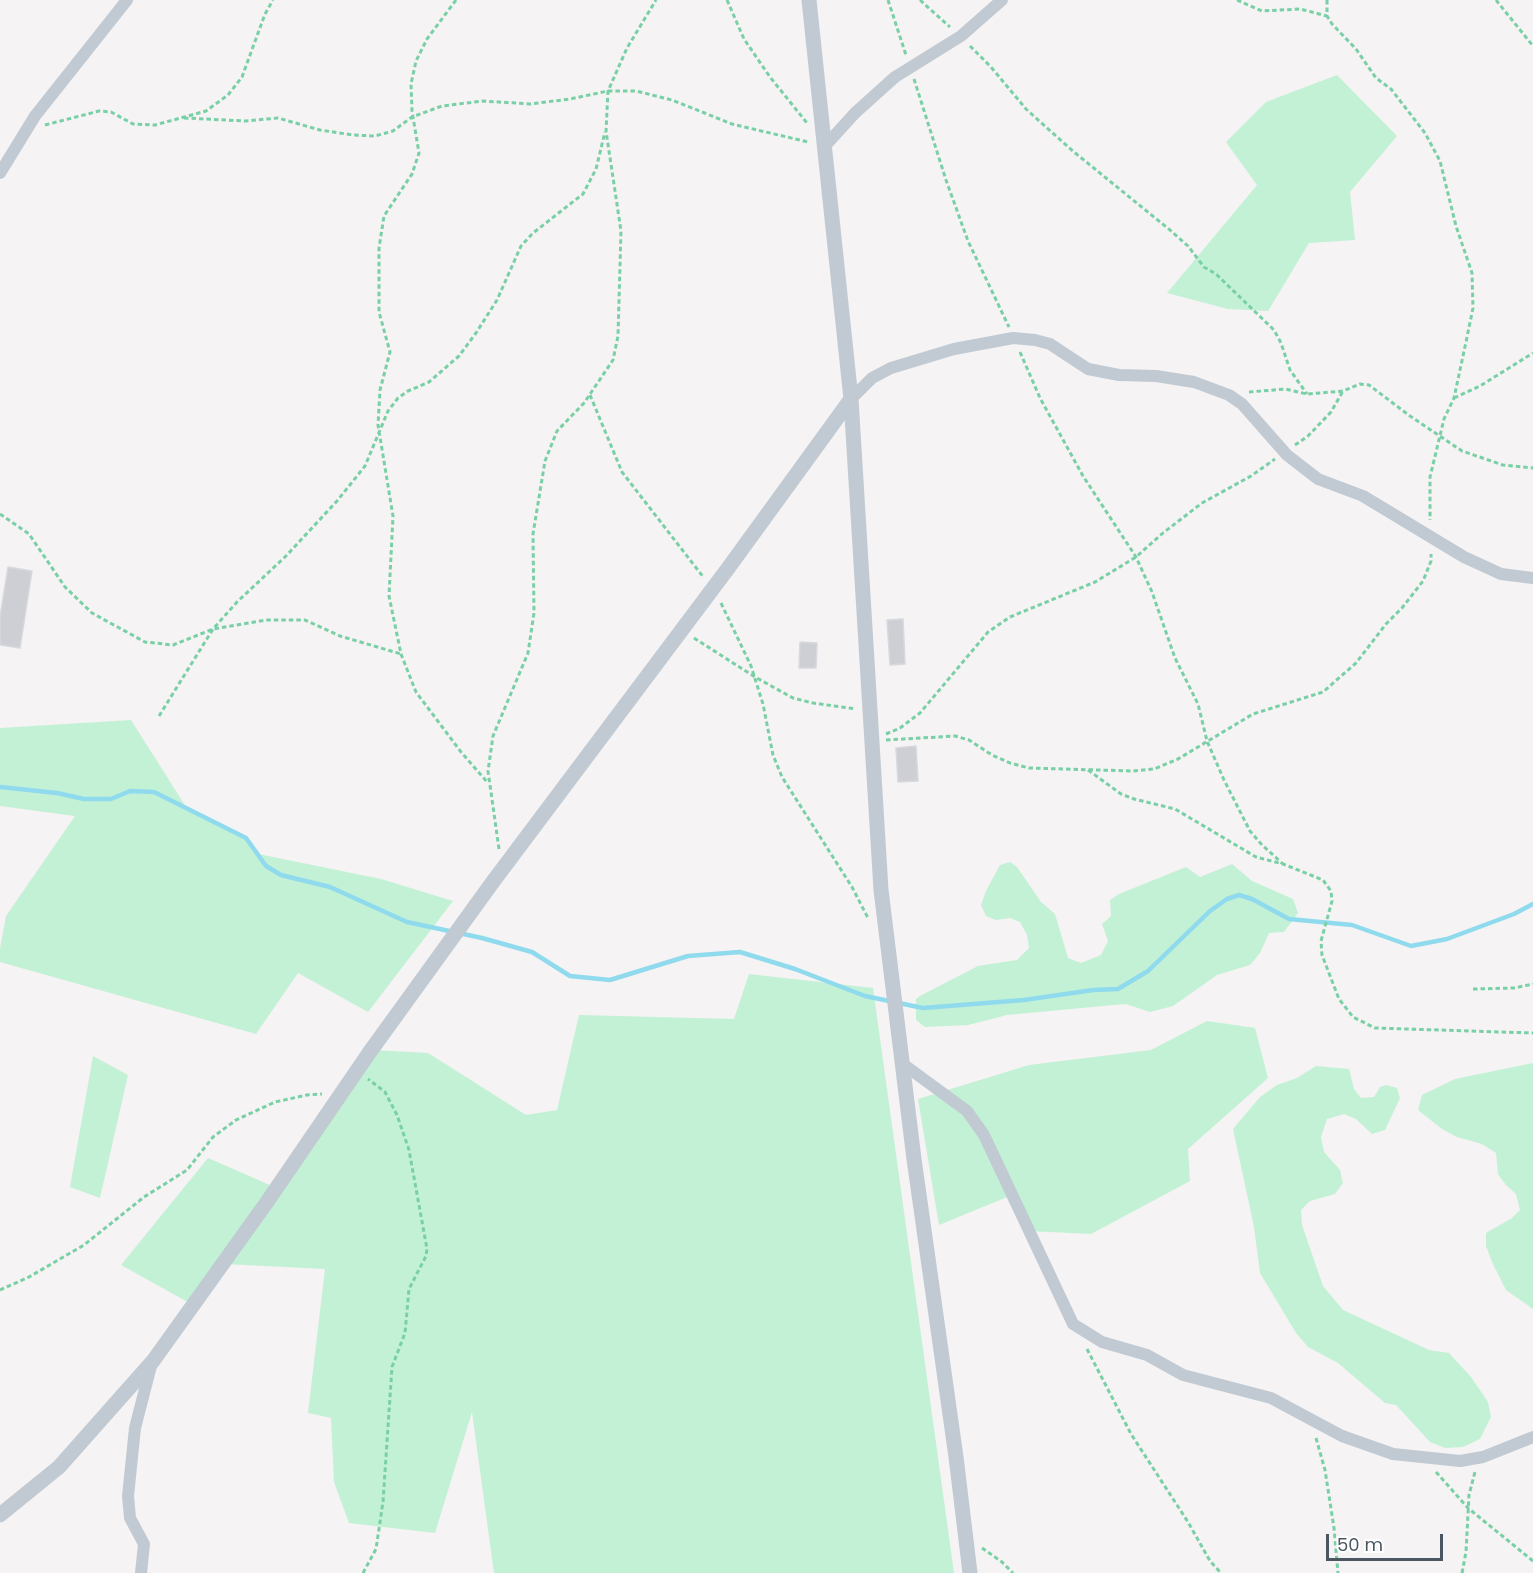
<!DOCTYPE html>
<style>
body{margin:0}
#map{position:relative;width:1533px;height:1573px;overflow:hidden;background:#f5f3f3;font-family:Poppins,sans-serif}
canvas{display:block}
.scale{position:absolute;left:1326px;top:1534px;width:117px;height:27px;box-sizing:border-box;border:3px solid #4a5661;border-top:0;padding-left:8px;font-size:18px;line-height:21px;white-space:nowrap;color:#4a5661;-webkit-text-stroke:4px #fff;paint-order:stroke}
</style>
<div id="map">
<canvas width="1533" height="1573"></canvas>
<div class="scale">50 m</div>
</div>
<script>
const c = document.querySelector('canvas').getContext('2d');
c.lineJoin = 'round';
function fill(path, color) {
  c.fillStyle = color;
  c.fill(path, 'evenodd');
}
function poly(rows) {
  const path = new Path2D();
  for (const r of rows) {
    path.moveTo(r[0], r[1]);
    for (let i = 2; i < r.length; i += 2) path.lineTo(r[i], r[i + 1]);
  }
  return path;
}
function stroke(path, color, width, dash) {
  c.strokeStyle = color;
  c.lineWidth = width;
  c.lineCap = dash ? 'butt' : 'round';
  c.setLineDash(dash || []);
  c.stroke(path);
}
fill(poly([
 [1337,75,1397,136,1350,192,1355,240,1309,243,1268,311,1228,309,1167,293,1257,185,1226,142,1266,102],
 [131,720,186,807,246,838,258,854,381,879,453,901,368,1012,298,973,256,1034,0,962,0,949,6,916,75,816,0,806,0,728],
 [1010,862,1017,867,1041,902,1055,914,1068,958,1081,963,1101,955,1108,941,1102,924,1111,916,1110,900,1119,894,1186,867,1200,877,1232,864,1252,881,1293,899,1298,913,1284,932,1269,933,1260,953,1250,965,1217,975,1173,1006,1150,1012,1126,1004,1103,1006,1007,1015,968,1025,925,1027,916,1020,916,999,920,996,978,966,1017,960,1029,948,1027,935,1020,922,1010,918,996,920,986,916,981,905,986,891,1000,865],
 [749,974,873,988,954,1573,494,1573,472,1412,435,1533,349,1523,334,1482,331,1418,308,1413,325,1269,225,1264,195,1306,121,1265,208,1158,279,1189,374,1050,428,1053,526,1115,557,1110,579,1015,734,1019],
 [1207,1021,1255,1028,1268,1078,1188,1149,1190,1181,1091,1234,1028,1231,1012,1195,939,1225,918,1099,1029,1065,1151,1050],
 [93,1056,128,1075,100,1198,70,1187],
 [1533,1063,1533,1309,1506,1290,1492,1262,1486,1246,1486,1233,1512,1218,1520,1210,1516,1194,1506,1185,1498,1174,1496,1153,1482,1144,1457,1137,1442,1129,1418,1110,1422,1095,1455,1079],
 [1316,1066,1349,1069,1354,1089,1361,1098,1374,1097,1380,1087,1386,1085,1397,1088,1400,1098,1385,1130,1372,1134,1356,1119,1344,1114,1327,1119,1321,1137,1324,1152,1340,1170,1343,1183,1335,1194,1310,1201,1301,1210,1302,1225,1323,1286,1343,1310,1429,1350,1449,1353,1471,1377,1488,1402,1491,1417,1480,1439,1463,1447,1445,1448,1430,1442,1396,1405,1385,1403,1338,1363,1308,1347,1296,1333,1260,1273,1254,1227,1233,1129,1260,1097,1277,1085,1297,1078]
]), '#c3f1d5');
stroke(poly([
 [0,787,57,793,84,799,111,799,130,791,154,792,246,838,266,866,281,875,330,887,407,922,482,938,532,952,570,976,610,980,688,956,740,952,795,969,865,996,923,1008,1024,1000,1093,990,1118,989,1148,971,1210,911,1227,899,1239,895,1252,899,1289,919,1352,925,1411,946,1447,939,1514,914,1533,904]
]), '#90daee', 4.5);
const building = poly([
 [8,567,32,571,20,648,0,645,0,617,8,567],
 [903,619,905,664,890,665,887,620,903,619],
 [800,642,817,643,816,668,799,668,800,642],
 [916,746,918,781,898,782,896,748,916,746]
]);
fill(building, '#cdcfd5');
stroke(building, '#d7d9de', 1.5);
stroke(poly([
 [456,0,427,39,416,61,411,84,412,111,419,153,412,174,384,216,379,248,379,312,390,352,380,390,378,425,393,516,389,596,401,654,416,692,461,752,488,783],
 [727,0,744,39,770,77,807,123],
 [888,0,906,55],
 [920,0,950,27],
 [1237,0,1262,11,1300,9,1327,16],
 [1327,0,1327,16,1332,24,1356,49,1376,78,1391,89,1425,133,1440,161,1456,226,1472,273,1473,308,1466,342,1454,398,1444,419,1430,477,1430,520],
 [1496,0,1533,46],
 [970,46,991,67,1026,109,1074,152,1170,230,1188,246,1204,267,1216,274,1274,330,1281,343,1290,370,1307,394],
 [914,79,946,180,968,241,1009,327],
 [184,118,245,121,278,118,320,130,353,135,375,136,393,131,412,117,442,106,483,101,530,104,570,99,608,91,636,91,672,100,732,124,808,142],
 [45,125,99,111,111,112,133,124,155,125,206,111,228,95,242,77,265,14,273,0],
 [1020,352,1040,398,1083,476,1136,557,1152,592,1175,658,1198,704,1207,741,1224,780,1250,831,1262,845,1283,864],
 [1249,392,1285,389,1307,394,1343,391,1360,384,1369,385,1410,416,1462,451,1503,465,1533,468],
 [590,395,622,472,704,578],
 [1454,398,1480,386,1533,353],
 [1295,445,1308,436,1331,412,1343,391],
 [0,514,29,534,65,587,92,613,145,642,173,645,213,629,266,620,305,620,340,636,401,654],
 [721,603,751,666,763,704,773,755,782,777,852,887,868,918],
 [694,638,755,677,793,698,813,703,856,709],
 [159,716,213,629,237,602,286,556,337,501,365,466,388,411,398,398,408,391,429,382,459,356,476,333,497,300,521,246,533,233,583,194,596,169,605,132],
 [886,734,900,728,920,713,988,632,1010,617,1095,582,1136,557,1163,533,1202,503,1251,476,1275,459],
 [886,740,955,736,969,740,992,755,1010,763,1029,768,1133,771,1154,769,1178,759,1253,714,1323,692,1356,663,1386,624,1402,608,1423,581,1431,561,1431,554],
 [1088,770,1121,794,1134,799,1175,809,1256,857,1283,864,1323,880,1331,891,1332,901,1321,941,1322,955,1339,999,1353,1017,1375,1028,1533,1033],
 [499,849,488,771,493,736,528,653,534,613,533,534,545,461,557,431,584,403,613,360,618,336,621,231,606,131,608,91,627,48,656,0],
 [1473,989,1514,988,1533,984],
 [0,1290,29,1277,84,1245,144,1197,187,1170,213,1137,236,1120,275,1102,307,1095,322,1094],
 [1087,1349,1131,1434,1188,1522,1210,1561,1221,1573],
 [1316,1438,1325,1470,1334,1528,1338,1573],
 [1436,1472,1468,1508,1533,1561],
 [982,1548,1002,1562,1013,1573],
 [363,1573,376,1549,383,1502,392,1367,405,1333,409,1289,426,1256,427,1249,409,1150,397,1115,385,1092,368,1079],
 [1462,1573,1466,1552,1469,1495,1475,1472]
]), '#7ad0a6', 3, [4.5, 3]);
stroke(poly([
 [825,146,855,113,895,77,961,36,1002,0],
 [0,173,35,116,127,0],
 [851,399,872,378,891,368,954,349,1013,338,1035,340,1050,344,1088,369,1119,375,1156,376,1194,382,1229,395,1242,404,1287,455,1318,479,1363,496,1464,557,1501,574,1533,578],
 [903,1064,967,1111,984,1135,1073,1324,1102,1342,1147,1355,1183,1375,1271,1398,1342,1436,1393,1454,1460,1461,1483,1457,1533,1437],
 [141,1573,144,1544,130,1518,128,1496,135,1428,152,1362]
]), '#c1cad2', 12);
stroke(poly([
 [809,0,851,399,881,890,914,1159,956,1457,970,1573],
 [0,1515,59,1467,153,1361,267,1202,369,1053,492,883,729,567,851,399]
]), '#c1cad2', 15);
</script>
